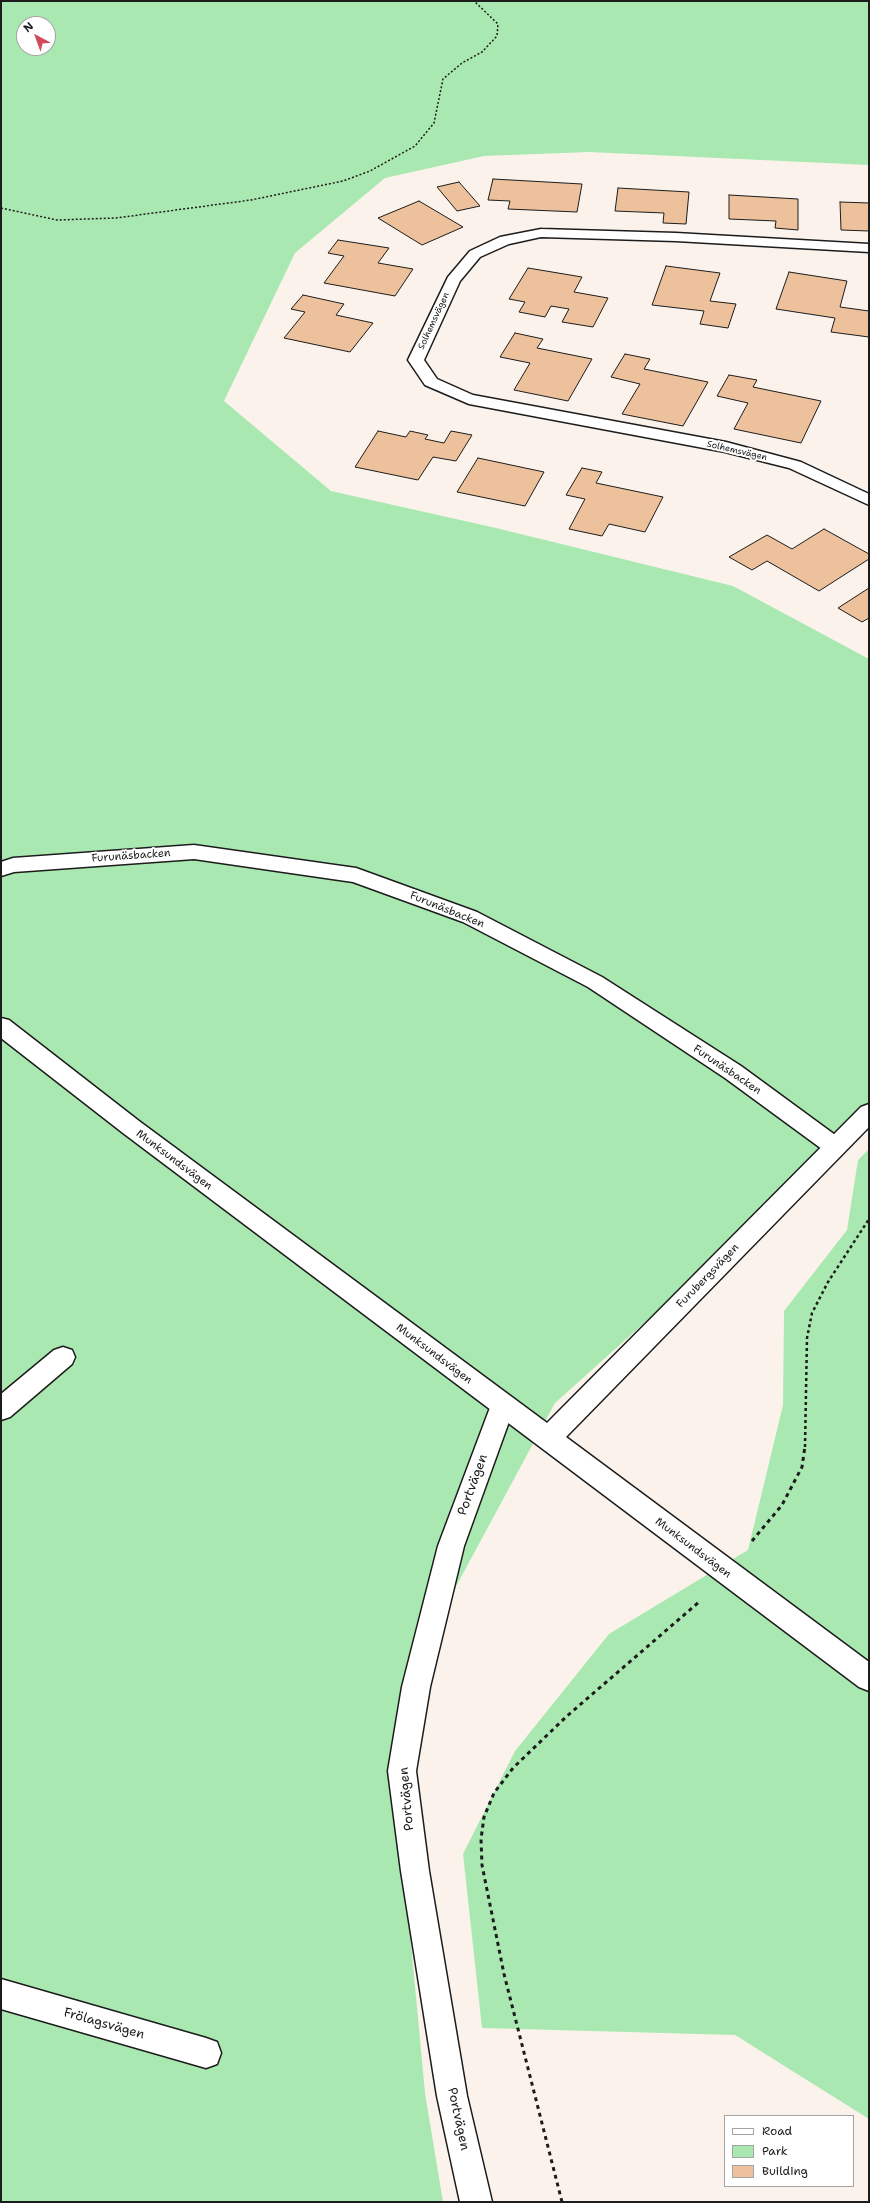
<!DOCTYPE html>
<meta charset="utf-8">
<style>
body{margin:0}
#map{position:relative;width:870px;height:2203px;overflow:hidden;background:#fbf3eb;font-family:"Shantell Sans",sans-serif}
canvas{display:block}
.frame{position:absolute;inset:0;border:2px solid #1c1c1c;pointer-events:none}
.legend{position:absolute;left:724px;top:2115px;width:130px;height:72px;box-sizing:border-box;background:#fff;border:1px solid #a4a4a4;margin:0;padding:5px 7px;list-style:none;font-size:12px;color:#1c1c1c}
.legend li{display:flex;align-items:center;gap:8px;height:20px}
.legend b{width:20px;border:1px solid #a4a4a4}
.north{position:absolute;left:16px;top:16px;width:40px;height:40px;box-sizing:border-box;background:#fff;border:1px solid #a4a4a4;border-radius:50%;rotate:319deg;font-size:11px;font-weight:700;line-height:16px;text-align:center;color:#1c1c1c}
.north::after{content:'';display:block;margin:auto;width:14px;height:18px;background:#d1495b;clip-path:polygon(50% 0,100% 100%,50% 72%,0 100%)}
</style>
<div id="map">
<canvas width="870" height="2203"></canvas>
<div class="frame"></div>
<ul class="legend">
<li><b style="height:5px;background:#fff"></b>Road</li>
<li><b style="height:11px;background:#a9e9b1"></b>Park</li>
<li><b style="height:11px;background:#ecc19c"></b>Building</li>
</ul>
<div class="north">N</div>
</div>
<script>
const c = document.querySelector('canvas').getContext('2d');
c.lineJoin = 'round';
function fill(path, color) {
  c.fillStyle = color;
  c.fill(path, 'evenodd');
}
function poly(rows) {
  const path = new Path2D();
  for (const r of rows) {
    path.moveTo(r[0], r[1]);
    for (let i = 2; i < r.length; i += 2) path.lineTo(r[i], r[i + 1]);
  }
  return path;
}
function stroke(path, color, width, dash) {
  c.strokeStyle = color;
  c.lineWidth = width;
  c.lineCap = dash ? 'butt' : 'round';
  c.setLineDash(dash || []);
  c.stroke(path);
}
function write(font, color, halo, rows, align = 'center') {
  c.font = font + ' "Shantell Sans",sans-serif';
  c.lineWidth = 4;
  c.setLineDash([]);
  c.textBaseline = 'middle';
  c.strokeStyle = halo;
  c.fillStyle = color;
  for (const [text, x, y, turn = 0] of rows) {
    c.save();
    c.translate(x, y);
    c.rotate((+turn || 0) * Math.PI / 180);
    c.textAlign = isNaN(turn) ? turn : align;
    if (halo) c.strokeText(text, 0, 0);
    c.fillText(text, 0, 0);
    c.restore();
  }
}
fill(poly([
 [1,1,869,1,869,165,589,152,484,156,385,178,295,253,224,401,331,491,496,528,733,586,869,659,869,1121,555,1403,432,1631,397,1794,425,2093,443,2202,1,2202],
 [24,24,48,24,48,48,24,48],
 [869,1149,869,2119,735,2035,482,2028,463,1854,515,1751,609,1634,748,1550,783,1405,784,1311,847,1230,858,1160]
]), '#a9e9b1');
const building = poly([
 [493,179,582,184,577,212,508,209,510,201,488,200,493,179],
 [459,182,480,206,457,211,437,187,459,182],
 [618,188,689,192,686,224,663,223,664,213,615,211,618,188],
 [729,195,798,199,798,230,775,228,776,221,729,219,729,195],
 [419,201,463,227,422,245,378,218,419,201],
 [840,202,869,203,869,231,841,230,840,202],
 [338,240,389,248,378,263,413,269,395,296,324,283,344,256,328,253,338,240],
 [666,266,720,273,710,301,736,304,728,328,700,324,704,311,652,305,666,266],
 [528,268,582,277,574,292,608,298,593,327,562,322,569,309,551,306,545,317,519,312,525,302,509,299,528,268],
 [789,272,847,281,840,307,869,311,869,337,831,332,835,318,776,309,789,272],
 [303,295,344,304,336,315,373,323,350,352,284,338,305,312,291,309,303,295],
 [515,333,543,339,537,348,592,359,568,401,514,390,530,363,500,357,515,333],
 [625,354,650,359,644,369,708,382,683,426,622,414,640,384,611,377,625,354],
 [729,375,757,380,753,387,821,401,801,443,734,429,748,403,717,396,729,375],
 [378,431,406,437,410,431,428,435,425,439,444,443,451,431,472,435,456,461,433,457,418,480,355,467,378,431],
 [478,458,544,472,525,506,457,492,478,458],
 [582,468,602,472,596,483,663,497,645,532,609,524,602,536,569,529,585,499,566,495,582,468],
 [824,529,869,554,869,559,819,591,767,561,752,570,729,557,767,535,792,549,824,529],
 [869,588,869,618,862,622,838,608,869,588]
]);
fill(building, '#ecc19c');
stroke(building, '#1c1c1c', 1);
const street = poly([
 [541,229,676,233,869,244,869,252,676,241,541,237,509,244,480,257,460,281,424,360,437,379,473,395,726,442,801,462,869,494,869,505,789,468,725,452,469,404,425,385,408,360,448,277,470,251,500,237,541,229],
 [194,845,356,868,477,912,602,977,741,1066,842,1140,845,1146,842,1152,834,1155,826,1152,725,1078,588,987,463,922,353,882,194,859,14,872,1,876,1,862,13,858,194,845],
 [63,1347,72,1350,75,1357,72,1364,10,1417,1,1420,1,1394,54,1350,63,1347],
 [503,1394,512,1398,515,1405,464,1546,430,1687,416,1771,429,1871,467,2096,492,2202,460,2202,437,2096,401,1871,388,1771,402,1687,438,1546,491,1405,494,1398,503,1394],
 [1,1979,206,2038,217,2042,221,2053,217,2064,206,2068,1,2009,1,1979]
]);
const secondary = poly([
 [1,1018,9,1020,139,1121,547,1423,861,1107,869,1104,869,1127,566,1437,869,1662,869,1691,859,1687,123,1133,1,1038,1,1018]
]);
stroke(street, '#1c1c1c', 3);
stroke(secondary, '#1c1c1c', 3);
stroke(poly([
 [1,208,57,220,116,218,251,200,343,181,370,171,415,146,434,123,443,79,462,63,482,52,497,36,498,24,474,1]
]), '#1c1c1c', 1.5, [2, 2]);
stroke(poly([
 [805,1447,807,1338,812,1313,828,1282,869,1219]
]), '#1c1c1c', 2.5, [3, 3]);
stroke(poly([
 [752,1541,782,1505,802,1467,805,1446],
 [562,2202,504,1974,482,1865,481,1839,484,1817,494,1793,513,1768,567,1716,699,1602]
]), '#1c1c1c', 3, [4, 4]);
fill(street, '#fff');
fill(secondary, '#fff');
write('9px', '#1c1c1c', '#fff', [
 ["Solhemsvägen",434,321,-65],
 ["Solhemsvägen",737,451,13]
]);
write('11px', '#1c1c1c', '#fff', [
 ["Furunäsbacken",131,856,-4],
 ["Furunäsbacken",447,910,22],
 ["Furunäsbacken",727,1070,34],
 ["Munksundsvägen",174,1160,37],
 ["Furubergsvägen",708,1276,-46],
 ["Munksundsvägen",434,1354,37],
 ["Munksundsvägen",693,1548,37]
]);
write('13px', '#1c1c1c', '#fff', [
 ["Portvägen",473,1485,-70],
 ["Portvägen",407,1799,-95],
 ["Frölagsvägen",104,2024,16],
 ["Portvägen",458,2119,78]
]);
</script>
